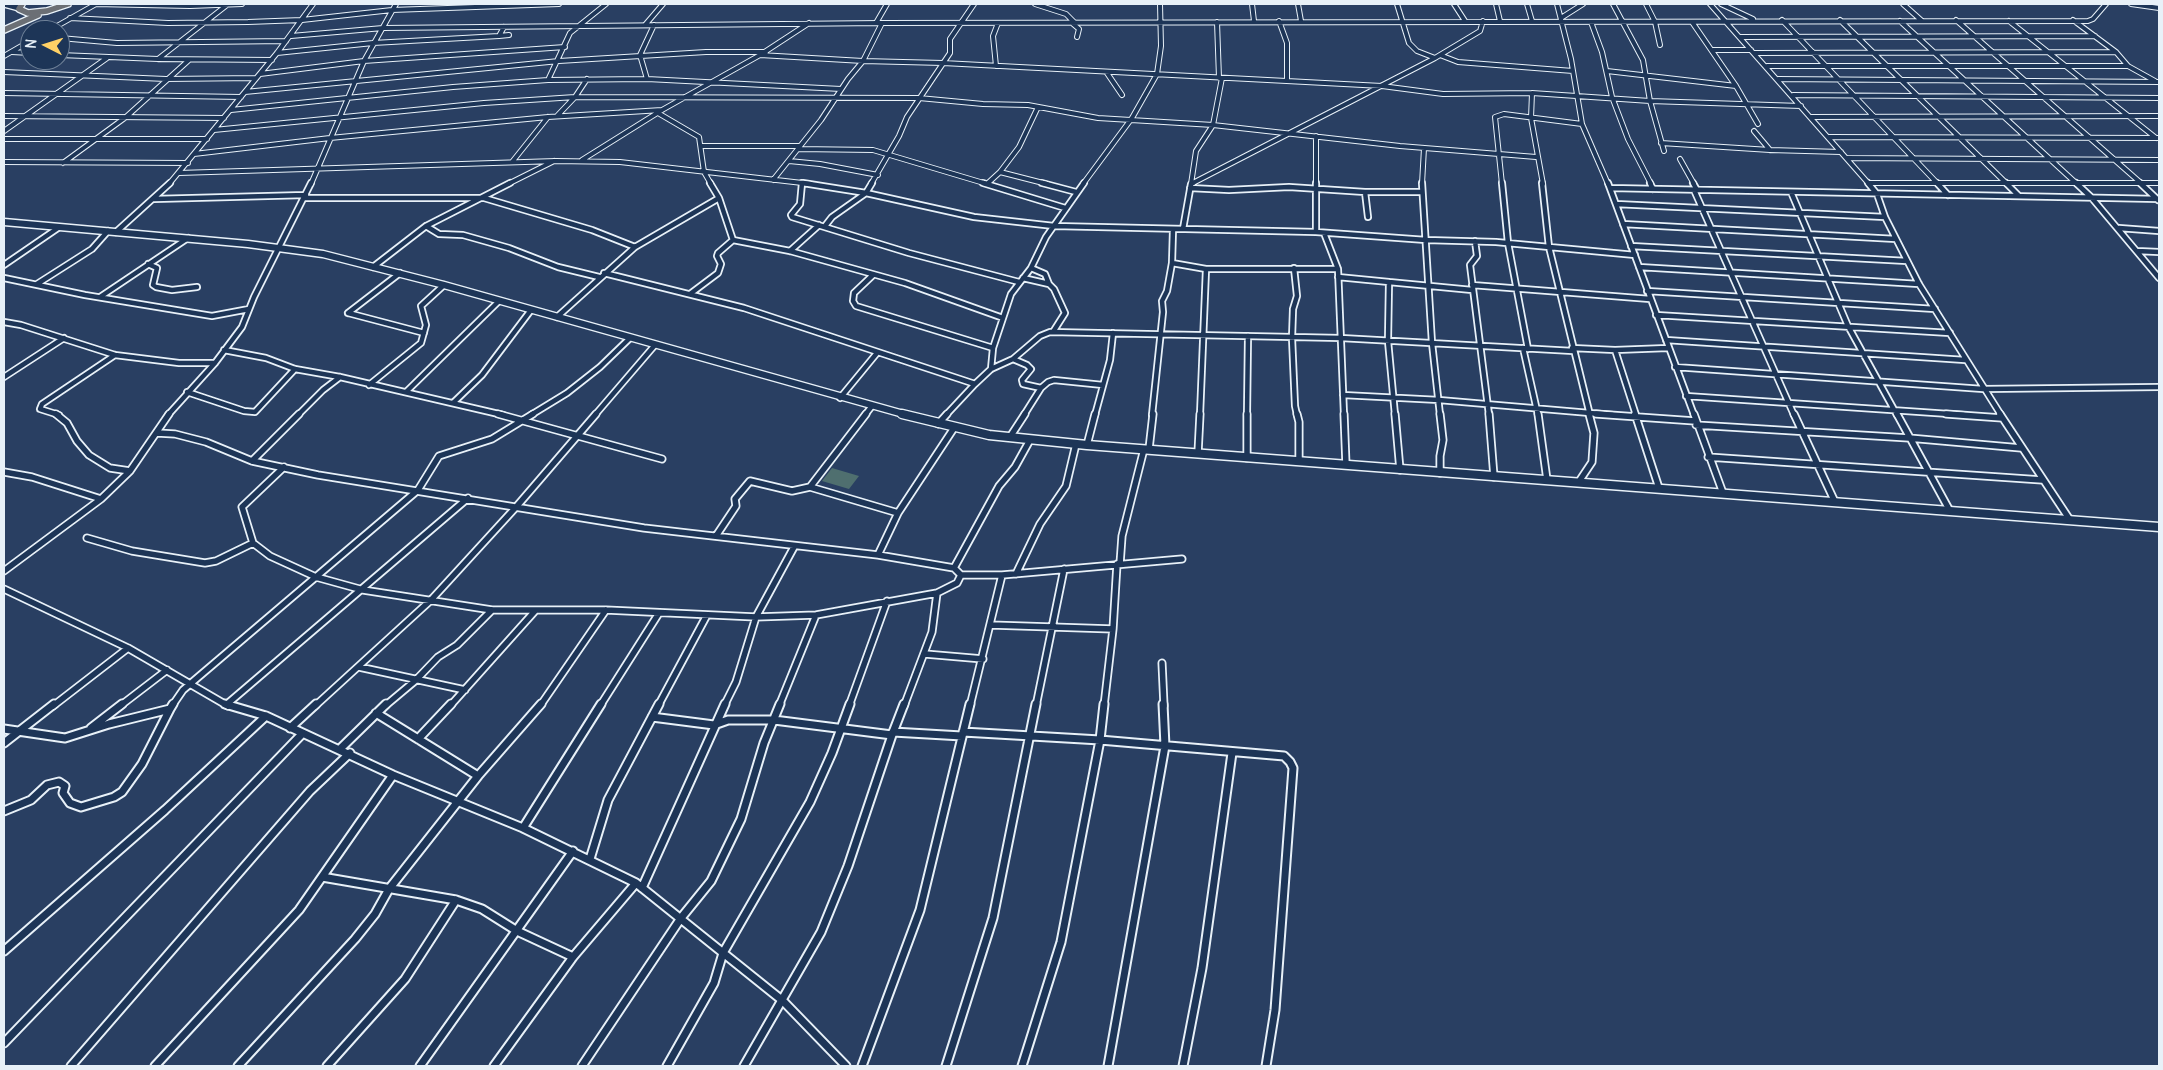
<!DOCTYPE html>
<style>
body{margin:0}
#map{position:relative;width:2163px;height:1070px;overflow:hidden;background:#293f62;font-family:Delius,sans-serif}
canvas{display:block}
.frame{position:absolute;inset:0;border:5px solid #e8f1f8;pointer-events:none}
.north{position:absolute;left:20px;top:20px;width:50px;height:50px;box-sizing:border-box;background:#1d3557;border:1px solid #6e8097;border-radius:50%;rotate:275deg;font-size:14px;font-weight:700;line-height:20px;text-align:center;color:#e8f1f8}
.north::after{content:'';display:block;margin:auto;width:18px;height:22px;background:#ffd166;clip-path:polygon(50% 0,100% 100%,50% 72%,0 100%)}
</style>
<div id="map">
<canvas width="2163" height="1070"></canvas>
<div class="frame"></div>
<div class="north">N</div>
</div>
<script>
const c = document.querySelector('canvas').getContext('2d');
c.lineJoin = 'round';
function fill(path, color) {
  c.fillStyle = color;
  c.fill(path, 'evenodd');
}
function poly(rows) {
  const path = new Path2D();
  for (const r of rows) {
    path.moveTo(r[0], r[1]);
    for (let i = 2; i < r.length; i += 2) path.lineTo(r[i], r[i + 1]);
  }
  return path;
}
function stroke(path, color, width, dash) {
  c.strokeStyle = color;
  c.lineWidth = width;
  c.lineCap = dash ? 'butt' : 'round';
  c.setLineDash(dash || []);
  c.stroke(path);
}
fill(poly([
 [832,468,859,476,849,489,822,481]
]), '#4f6f6f');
const streetFar3 = poly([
 [95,4,190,6,242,4],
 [1035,4,1066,14,1075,23],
 [1252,4,1254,21],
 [1298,4,1301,21],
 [1397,4,1409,43,1417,51,1435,58],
 [1454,4,1465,21],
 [1496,4,1500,21],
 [1527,4,1532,21],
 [1557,4,1571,59,1582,124,1608,184],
 [1613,4,1643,60,1650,101,1664,151],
 [1646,4,1655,22,1660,45],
 [1710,4,1869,184],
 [1721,4,1753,19],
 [1903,4,1922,21],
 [2131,4,2159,8],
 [70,18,168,23,248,22,302,20,392,10,559,4],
 [1561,18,1583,4],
 [1782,20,1938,184],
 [1840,20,2007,184],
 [1956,20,2142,184],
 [2073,20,2116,52,2128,66,2155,81],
 [1279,21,1287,43,1287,81],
 [1900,21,2077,184],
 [2009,21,2156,138],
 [1217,22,1219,78],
 [1591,22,1602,52,1612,97,1628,139,1651,184],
 [1692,22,1736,86,1758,124],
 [876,23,887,4],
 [1072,23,1079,29,1077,37],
 [645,25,663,4],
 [50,30,96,4],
 [291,36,383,28,882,23],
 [499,36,509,35],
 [1740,37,2095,36],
 [60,38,117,43,286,41],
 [1713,50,1751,50],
 [12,52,30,53],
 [277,53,373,43,499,36,504,27],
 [1754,53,2116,52],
 [60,55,158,59,272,60],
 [760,55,863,61,882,23,2088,21,2093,19,2106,4],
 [1440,55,1458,62,1573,71],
 [4,56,30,41],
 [158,59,227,5],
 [996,66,993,36,998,23],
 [1767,66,2128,66],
 [1607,71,1736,86],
 [4,72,166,79,256,78],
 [1107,73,1122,95],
 [260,74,364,61,565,47],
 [647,79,640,55,654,25],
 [1778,79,2159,82],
 [548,80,570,33,606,4],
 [245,92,559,61,706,52,766,52],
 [4,93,241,97],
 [1532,93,1531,118,1543,184],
 [1793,95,2159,98],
 [231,110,453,87,548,80,647,79,841,89],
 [658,113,699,137,704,172,711,184],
 [4,116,224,118],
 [557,116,575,97,587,79],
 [1811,117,2159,116],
 [214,130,484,103,575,97,919,98,983,104,1028,105,1098,118,1213,125,1400,146,1536,157],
 [4,131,107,58],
 [1754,131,1770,150],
 [1316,136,1316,184],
 [1829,137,2159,138],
 [4,139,207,139],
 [1661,143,1770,150,1841,152],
 [701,146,800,146],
 [798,149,873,150,987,184],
 [194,154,330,138,548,117,662,110],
 [1847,158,2159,160],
 [1680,159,1694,184],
 [582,160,662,110,760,55,809,23],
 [789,161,820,164,878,175],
 [4,162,188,163],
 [512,162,548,117],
 [63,163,126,117,189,60],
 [1000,172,1019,147,1038,107],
 [179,173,556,161,620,162,811,184],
 [773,180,821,120,848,79,863,61,943,63,1382,86,1443,94,1532,93,1650,101,1801,106],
 [988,183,1000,172,1047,184],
 [1868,183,2159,183],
 [169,184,277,53,313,4],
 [311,184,364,61,396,4],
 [508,184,554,161],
 [871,184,899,136,907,117,950,53,950,39,974,4],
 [1083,184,1132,118,1157,74,1161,46,1160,4],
 [1191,184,1196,151,1213,125,1222,78],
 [1191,184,1435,58,1480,31,1483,21],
 [1422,184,1424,148],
 [1502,184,1495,117,1504,114,1582,124]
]);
const streetFar2 = poly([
 [710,183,719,198,733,240],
 [802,183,800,204,791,215,792,217,909,253,1019,282],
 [803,183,866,193,974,217,1054,226,1316,232,1426,240,1496,242,1635,255],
 [983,183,1065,208],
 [1042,183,1076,192],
 [1316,183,1316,232],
 [1422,183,1432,343,1440,415],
 [1502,183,1508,243,1528,349],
 [1542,183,1549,247,1590,415],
 [1608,183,1694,415],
 [1650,183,1653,189],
 [1693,183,1697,190],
 [1868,183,1877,194,1885,217,1919,284,2001,415],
 [1937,183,1948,195],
 [2006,183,2019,196],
 [2076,183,2091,197,2159,278],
 [2140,183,2158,200],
 [1190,188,1229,190,1289,187,1365,192,1368,217],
 [1610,188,2159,199],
 [1694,190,1794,415],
 [1365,192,1421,192],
 [1791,192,1848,326,1897,415],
 [304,198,484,198,592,230,635,247],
 [154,199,306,195],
 [1616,204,1885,217],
 [1623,224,1896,239],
 [426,226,439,234,463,235,509,248,558,267,599,277],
 [825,226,832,217,866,193,872,183],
 [2119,228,2159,231],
 [1183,229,1191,184,1193,183],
 [116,232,170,183],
 [1324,233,1338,269,1344,415],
 [1475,241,1477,256,1470,265,1489,415],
 [1631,246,1907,261],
 [790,251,819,225],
 [2137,251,2159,252],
 [1172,263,1206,269,1338,269],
 [148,264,157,268,153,285,156,287,172,290,197,287],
 [4,265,58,228],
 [373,267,426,226,510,183],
 [1639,267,1919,284],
 [1031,268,1045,274,1049,284],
 [1294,268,1297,296,1293,309,1292,338,1295,406,1297,415],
 [604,273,744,308,975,384,991,369,1013,359,1040,336,1050,332,1341,338,1573,351],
 [873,275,854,293,853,301,856,306,993,348],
 [1338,277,1389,282],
 [4,278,85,295,212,316,249,309],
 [1023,278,1049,284,1054,289,1065,313,1053,332],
 [37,284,92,249,108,231],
 [1472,285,1650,299],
 [1647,291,1935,309],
 [690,294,718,273,721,264,717,256,718,253,733,240,790,251,905,283,1003,318],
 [100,297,188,238],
 [348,313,424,333],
 [348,313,400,273],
 [1656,315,1950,333],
 [557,317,635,247,719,198],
 [4,322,21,325,115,355,179,363,215,363],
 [1666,340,1965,360],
 [1523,348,1538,415],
 [1572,348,1615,350,1668,348],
 [224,350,266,358,295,369,340,377,503,415],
 [1615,350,1636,415],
 [1013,359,1027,365,1031,369,1022,380,1023,384,1041,388],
 [1675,367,1983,389,2159,387],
 [991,369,993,348,1011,294,1031,268,1046,237,1084,183],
 [4,377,64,338],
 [369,385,421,343,426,325,421,306,444,285],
 [187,392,244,411,255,412,295,369],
 [406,392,499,301],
 [1343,395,1439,400,1613,415],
 [1686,396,1964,415],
 [840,398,877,353],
 [453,403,482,375,531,310],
 [59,415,40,409,42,404,115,355],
 [168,415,215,363,242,327,254,297,311,183],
 [298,415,323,390,340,377],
 [531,415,567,393,600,367,630,338],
 [595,415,655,345],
 [865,415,872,406],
 [946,415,975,384],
 [1024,415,1041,388,1048,382,1054,380,1103,385],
 [1095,415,1110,360,1113,333],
 [1152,415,1163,312,1162,301,1167,291,1172,263,1173,229],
 [1200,415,1206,269],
 [1247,415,1248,336],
 [1395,415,1388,341,1389,282,1472,290]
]);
const streetFar1 = poly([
 [56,414,67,423,77,441,89,455,110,468,130,471],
 [498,414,662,459],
 [1297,414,1299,422,1299,461],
 [1344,414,1346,465],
 [1395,414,1400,470],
 [1489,414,1494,477],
 [1538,414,1547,480],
 [1596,414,1695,421],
 [1635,414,1659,488],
 [1694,414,1723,493],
 [1794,414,1835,502],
 [1897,414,1950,511],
 [1946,414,2002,418],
 [2000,414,2070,520],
 [938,424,947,414],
 [1696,425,1909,438,2021,448],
 [157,433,175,434,206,442,252,461,318,475,644,528,878,555,954,568,961,575,1002,575,1182,559],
 [1010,437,1025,414],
 [1087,445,1095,414],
 [1149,449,1153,414],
 [1198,453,1200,414],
 [1708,457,2042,480],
 [1247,458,1247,414],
 [252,461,299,414],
 [284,467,242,507,253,543,270,556,316,577,363,590,492,610,606,610,756,617,816,615,937,593,957,583,961,575],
 [4,472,32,477,101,499],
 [1440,473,1440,456,1443,440,1440,414],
 [1578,483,1592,462,1594,433,1589,414],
 [810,487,866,414],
 [716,536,736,506,735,499,750,481,792,491,810,487,898,513],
 [87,538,132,551,205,563,216,561,253,543],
 [878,555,898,513,954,428],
 [1120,564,1122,536,1144,449],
 [954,568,999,486,1015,467,1030,440],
 [4,571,101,499,130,471,169,414],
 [1016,574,1040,524,1066,486,1076,444],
 [4,589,128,648,228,706],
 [991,625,1113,629],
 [925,654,983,659],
 [1162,663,1164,706],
 [359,667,465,690],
 [226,705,468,498],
 [53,706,128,648],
 [120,706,167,670],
 [172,706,183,690,418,490,439,456,492,439,533,414],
 [315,706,431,600,517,506,596,414],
 [385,706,416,680,438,657,457,645,492,610],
 [450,706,535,611],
 [540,706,606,610],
 [600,706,659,613],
 [658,706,707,615],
 [724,706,736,682,756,617,794,547],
 [779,706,816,615],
 [849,706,887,601],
 [904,706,932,632,937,593],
 [970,706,1002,575],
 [1036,706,1064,569],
 [1104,706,1113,629,1117,564]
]);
const street = poly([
 [225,704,266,716,393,775,523,828,636,883,783,1001,846,1066],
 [376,713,478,776],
 [652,717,714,725,728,720,774,720,892,735],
 [91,728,122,704],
 [290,728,316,704],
 [4,729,65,738,109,724,170,709,173,704],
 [893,732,962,736],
 [963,732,1100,740,1284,756,1290,762,1293,768,1275,1010,1266,1066],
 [418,739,451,704],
 [4,743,54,704],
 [340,749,386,704],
 [4,811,31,800,47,785,59,782,65,786,63,793,70,803,81,807,114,797,122,792,142,764,170,709],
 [523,828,601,704],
 [590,859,608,800,659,704],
 [322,877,456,900,482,909,517,931,573,957],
 [642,888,725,704],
 [4,951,165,810,266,716],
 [4,1043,302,734],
 [71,1066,310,791,350,753],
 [155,1066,299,910,393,775],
 [238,1066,355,939,375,914,389,889,478,776,541,704],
 [327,1066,405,979,456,900],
 [420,1066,573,851],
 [494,1066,573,957,636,883],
 [582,1066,681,918,711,881,741,819,764,743,780,704],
 [667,1066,714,983,723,953,810,802,832,753,850,704],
 [744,1066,821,932,848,866,892,735,904,704],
 [862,1066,920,910,970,704],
 [946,1066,993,918,1036,704],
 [1022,1066,1061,942,1100,740,1104,704],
 [1108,1066,1165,746,1163,704],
 [1183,1066,1202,968,1232,753]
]);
const secondaryFar2 = poly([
 [4,4,19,8]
]);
const secondaryFar1 = poly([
 [4,222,248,244,323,254,444,285,907,415]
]);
const secondary = poly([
 [902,414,989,435,1087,445,2159,527]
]);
const primary = poly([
 [22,4,19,9,28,13,47,11,68,4],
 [4,30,38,15]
]);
stroke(streetFar3, '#e8f1f8', 6);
stroke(streetFar2, '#e8f1f8', 8);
stroke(streetFar1, '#e8f1f8', 9);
stroke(street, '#e8f1f8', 11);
stroke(secondaryFar2, '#e8f1f8', 8);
stroke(secondaryFar1, '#e8f1f8', 9);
stroke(secondary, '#e8f1f8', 11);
stroke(primary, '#e8f1f8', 8);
stroke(streetFar3, '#1d3557', 4);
stroke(streetFar2, '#1d3557', 4.5);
stroke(streetFar1, '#1d3557', 5.5);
stroke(street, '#1d3557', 7);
stroke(secondaryFar2, '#1d3557', 5);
stroke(secondaryFar1, '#1d3557', 6);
stroke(secondary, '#1d3557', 8);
stroke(primary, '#6b6f75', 5.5);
</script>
